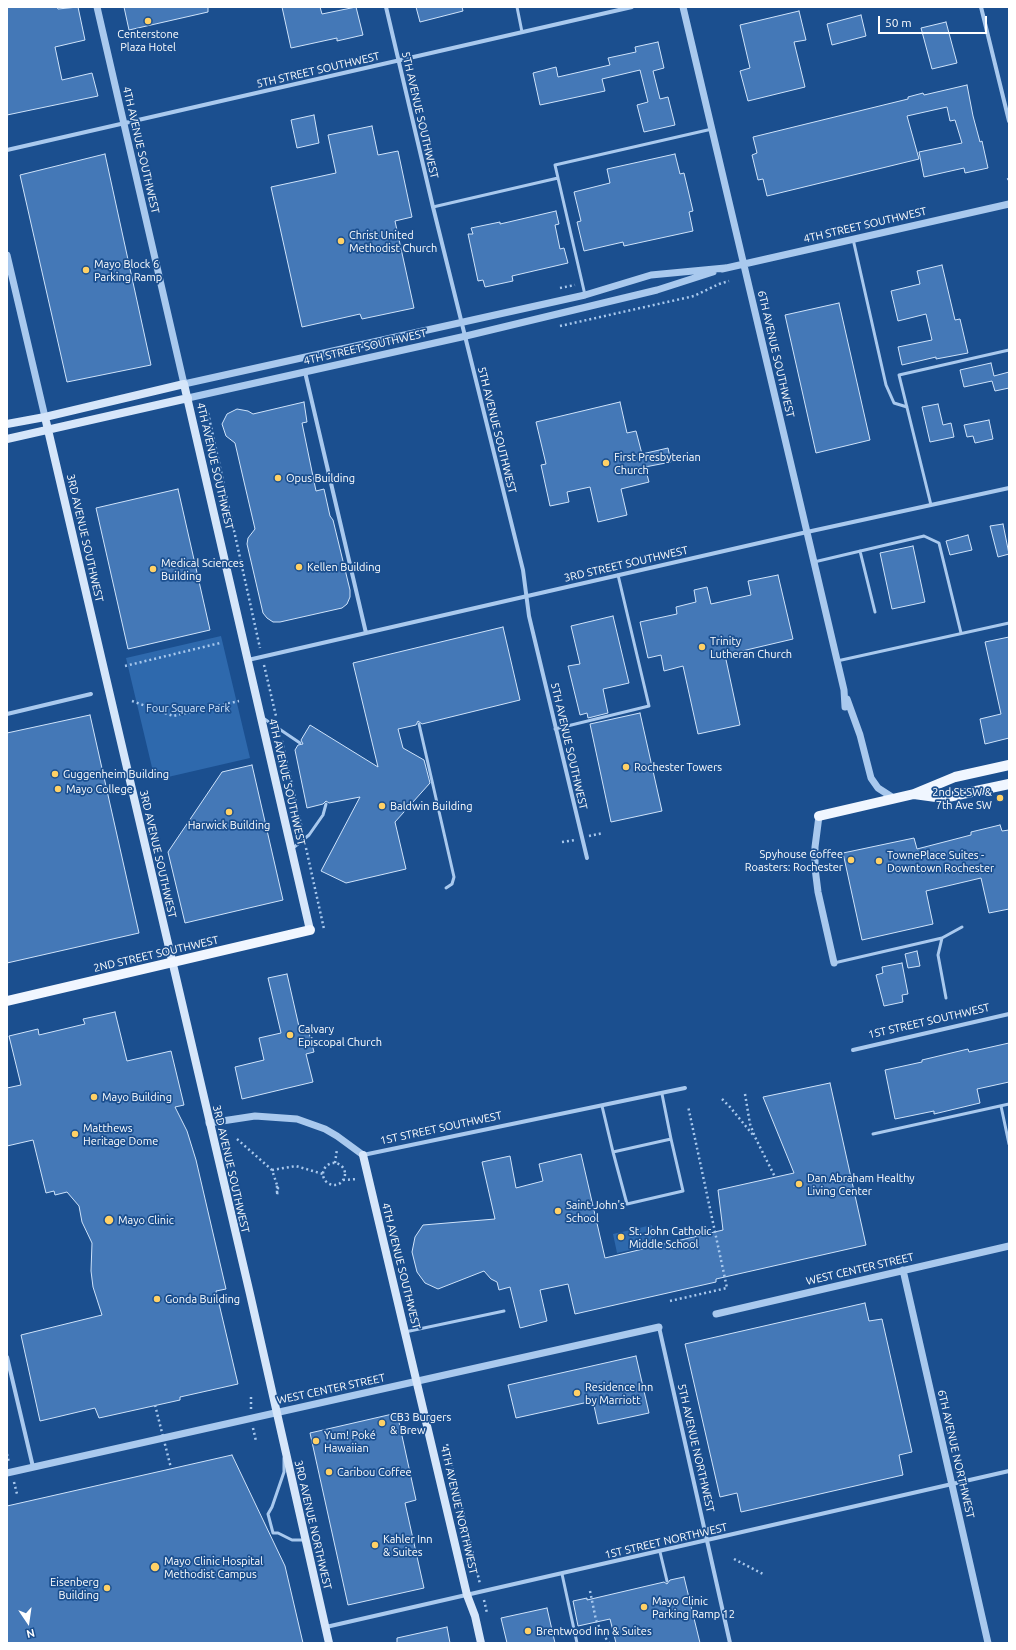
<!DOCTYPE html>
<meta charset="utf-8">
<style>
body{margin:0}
#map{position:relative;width:1016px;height:1650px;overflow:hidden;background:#1b4f8f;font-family:Ubuntu,sans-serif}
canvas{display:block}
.frame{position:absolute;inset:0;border:8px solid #fff;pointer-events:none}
.north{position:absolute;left:8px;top:1602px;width:40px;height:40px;-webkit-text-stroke:3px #1b4f8f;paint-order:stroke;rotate:167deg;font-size:11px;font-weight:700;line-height:16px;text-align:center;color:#fff}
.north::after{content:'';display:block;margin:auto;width:14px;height:18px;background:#fff;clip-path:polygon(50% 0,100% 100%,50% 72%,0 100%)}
.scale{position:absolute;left:878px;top:16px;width:109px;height:18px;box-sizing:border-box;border:2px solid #fff;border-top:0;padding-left:5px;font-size:12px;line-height:14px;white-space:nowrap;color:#fff;-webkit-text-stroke:3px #1b4f8f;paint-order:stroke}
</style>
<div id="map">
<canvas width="1016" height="1650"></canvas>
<div class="frame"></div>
<div class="north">N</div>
<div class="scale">50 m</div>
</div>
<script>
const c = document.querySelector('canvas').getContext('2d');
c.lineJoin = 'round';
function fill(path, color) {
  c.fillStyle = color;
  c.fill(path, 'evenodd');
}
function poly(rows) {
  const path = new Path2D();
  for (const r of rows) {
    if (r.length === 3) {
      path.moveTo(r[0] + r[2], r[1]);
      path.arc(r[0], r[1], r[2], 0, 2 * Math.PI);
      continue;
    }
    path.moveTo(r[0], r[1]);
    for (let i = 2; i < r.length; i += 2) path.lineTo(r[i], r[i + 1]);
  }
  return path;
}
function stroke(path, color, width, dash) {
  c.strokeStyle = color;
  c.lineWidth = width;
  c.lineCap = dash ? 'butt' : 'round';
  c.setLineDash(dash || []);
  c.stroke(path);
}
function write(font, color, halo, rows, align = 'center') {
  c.font = font + ' Ubuntu,sans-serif';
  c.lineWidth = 3.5;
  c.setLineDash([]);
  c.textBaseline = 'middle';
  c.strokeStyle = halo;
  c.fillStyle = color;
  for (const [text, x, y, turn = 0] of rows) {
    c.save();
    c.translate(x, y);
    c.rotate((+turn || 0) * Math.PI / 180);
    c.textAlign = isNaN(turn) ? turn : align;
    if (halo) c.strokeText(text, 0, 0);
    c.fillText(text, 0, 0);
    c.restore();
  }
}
fill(poly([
 [221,636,250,758,155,780,126,658],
 [652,1225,656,1244,617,1253,613,1234]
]), '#2e69ad');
const building = poly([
 [7,7,57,7,58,9,78,7,85,40,55,47,62,80,92,73,98,96,7,115,7,7],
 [124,7,208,7,208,12,129,30,124,7],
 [282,7,320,7,322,14,356,7,363,35,337,41,337,38,291,48,282,7],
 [416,7,462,7,463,11,420,22,416,7],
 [799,11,806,40,794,42,805,87,748,101,740,71,750,68,740,25,799,11],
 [861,15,866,36,832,45,827,24,861,15],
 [946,22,957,63,932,69,921,28,946,22],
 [658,42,664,68,653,71,660,99,668,97,675,125,644,132,637,105,648,102,640,70,602,79,605,91,540,105,533,73,556,67,558,77,610,65,608,58,636,52,635,47,658,42],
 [967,85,973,116,980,142,982,141,988,168,965,173,964,168,924,177,919,152,962,143,955,120,950,121,947,107,907,116,919,159,767,196,763,179,758,180,752,155,757,153,753,137,908,99,908,97,923,93,924,95,967,85],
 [314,115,319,143,297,148,291,120,314,115],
 [372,126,378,155,398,151,412,217,395,221,414,308,362,319,360,314,302,327,271,187,336,173,328,135,372,126],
 [105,154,151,365,67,382,20,175,105,154],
 [675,154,680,174,684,173,693,211,689,212,693,231,624,246,623,242,584,251,577,222,581,221,574,192,610,183,607,169,675,154],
 [556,211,559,224,555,225,560,249,564,248,568,263,512,276,513,281,485,287,483,280,478,281,468,234,473,234,471,228,500,222,500,224,556,211],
 [942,265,955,320,960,319,968,353,936,359,936,357,902,365,898,347,932,340,926,314,898,321,891,291,920,284,917,271,942,265],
 [839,303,870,440,816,453,785,315,839,303],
 [991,363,994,376,1009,372,1009,388,995,391,992,381,964,387,960,370,991,363],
 [304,402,307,422,302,423,316,491,324,489,330,516,333,520,350,590,350,597,347,604,342,608,280,622,273,622,267,618,263,613,247,544,248,538,255,529,235,443,226,436,222,424,227,414,237,409,248,411,253,414,304,402],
 [620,402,627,433,636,431,642,454,668,448,671,462,645,467,649,482,621,489,627,515,598,522,590,487,567,492,569,502,550,506,541,465,546,464,536,422,620,402],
 [938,404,943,425,951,423,954,437,930,442,922,407,938,404],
 [989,420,993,439,975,443,973,436,967,437,964,425,989,420],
 [178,489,210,630,128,649,96,508,178,489],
 [1003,524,1009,554,998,557,990,526,1003,524],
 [968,535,972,550,950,555,946,541,968,535],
 [913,546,925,602,892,609,880,553,913,546],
 [778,575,793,639,725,655,740,725,698,734,683,666,664,671,661,655,648,658,640,622,677,614,676,607,696,602,694,590,707,587,711,604,751,595,748,581,778,575],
 [613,616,629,683,603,689,608,713,588,718,587,713,580,715,568,666,580,664,571,626,613,616],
 [503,627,520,700,422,724,418,721,416,725,398,729,403,748,424,760,430,783,395,822,406,869,346,883,321,871,360,797,329,803,326,801,323,804,307,808,295,750,298,745,303,744,301,740,310,725,378,767,353,663,503,627],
 [1009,637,1009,738,985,744,980,719,1001,714,985,642,1009,637],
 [640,713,662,811,611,822,590,724,640,713],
 [90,715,139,933,7,963,7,733,90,715],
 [252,765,283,900,185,923,168,852,222,772,252,765],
 [1000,825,1002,831,1009,830,1009,909,989,913,981,878,926,891,933,924,862,940,843,853,914,838,917,849,971,835,971,832,1000,825],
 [917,951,920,966,908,968,905,954,917,951],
 [902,963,908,994,902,995,903,1002,884,1006,876,975,883,973,882,967,902,963],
 [287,974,300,1031,308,1029,314,1052,306,1054,313,1082,242,1099,235,1067,264,1060,259,1038,281,1033,268,978,287,974],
 [115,1012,127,1061,171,1051,184,1105,175,1107,187,1131,196,1160,226,1289,216,1291,238,1384,180,1397,180,1400,99,1418,95,1408,40,1421,21,1335,102,1315,93,1287,91,1271,92,1243,82,1222,79,1206,67,1192,55,1195,54,1191,46,1193,33,1140,7,1146,7,1088,21,1085,9,1036,38,1029,39,1035,85,1024,83,1019,115,1012],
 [1009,1043,1009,1082,977,1089,980,1103,934,1114,934,1111,895,1119,885,1070,922,1062,922,1060,968,1049,969,1052,1009,1043],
 [830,1083,866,1245,716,1279,716,1282,575,1314,568,1284,540,1290,547,1321,520,1328,510,1287,499,1290,497,1282,491,1279,484,1271,438,1289,425,1283,417,1272,412,1252,415,1237,423,1225,495,1219,482,1162,510,1156,516,1188,543,1181,539,1164,581,1154,605,1258,723,1230,718,1190,794,1173,763,1097,830,1083],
 [865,1303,869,1321,882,1319,912,1452,899,1455,903,1475,741,1512,737,1493,720,1497,685,1344,865,1303],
 [636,1356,649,1413,598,1424,593,1401,516,1418,508,1385,636,1356],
 [397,1413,416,1500,405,1503,424,1588,348,1605,310,1433,397,1413],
 [232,1455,285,1566,303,1643,7,1643,7,1506,232,1455],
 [684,1577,700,1643,616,1643,610,1619,578,1626,573,1601,587,1598,587,1600,664,1582,667,1584,670,1580,684,1577],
 [547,1608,555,1643,507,1643,501,1618,547,1608],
 [447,1627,450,1643,397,1643,397,1638,447,1627]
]);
fill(building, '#4478b7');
stroke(building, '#cfe3fa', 1);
stroke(poly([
 [1008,178,1009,182],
 [560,288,575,285],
 [560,326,694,296,719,284,729,281],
 [208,413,260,648],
 [264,665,276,716],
 [125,666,220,643],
 [132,701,173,716,239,701],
 [282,741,302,829],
 [589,836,603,833],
 [562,842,575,840],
 [306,848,324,929],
 [745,1094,750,1124,755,1137,775,1177],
 [722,1099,730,1107,753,1135],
 [237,1139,272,1170,278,1188,277,1195,277,1185],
 [335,1163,337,1149],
 [334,1174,11],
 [272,1170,296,1166,323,1174],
 [343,1180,358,1179],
 [670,1301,727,1288,688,1106],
 [251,1409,251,1394],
 [253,1428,256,1441],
 [447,1444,480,1584],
 [7,1454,9,1463],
 [14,1482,17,1494],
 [734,1559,763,1574],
 [590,1591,596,1620,601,1631,609,1643],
 [484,1600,487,1613]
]), '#a9c9ee', 2.5, [2, 3]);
stroke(poly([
 [517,7,522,32],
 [433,207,558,178],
 [853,239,886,385,894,403,907,407],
 [585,295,555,165,712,129],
 [931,505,899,375,1009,350],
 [860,551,875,612],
 [814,562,924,536,939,543,961,633],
 [837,661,1009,623],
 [263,718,300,743],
 [419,724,454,877,452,884,446,888],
 [555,729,649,706,618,575],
 [293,848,309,835,323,815,326,804],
 [834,963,942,938],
 [946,998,938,955,942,938,962,927],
 [602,1106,613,1152,671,1139,662,1094],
 [1001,1106,1009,1144],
 [873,1134,1009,1104],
 [613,1152,627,1204,683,1191,671,1139],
 [405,1332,504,1311],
 [284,1458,284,1472,272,1507,268,1514,273,1533,278,1533,292,1540,305,1540],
 [660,1552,667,1581],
 [562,1574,577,1643]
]), '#a9c9ee', 3);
stroke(poly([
 [386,7,433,207,523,570,529,616,587,858],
 [981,7,1009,121],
 [7,150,632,7],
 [305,372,366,633],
 [248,660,807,532,1009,488],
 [7,714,91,694],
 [853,1050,1009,1014],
 [363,1155,685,1088],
 [659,1327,730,1643],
 [7,1357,33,1467],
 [326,1627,1009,1471]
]), '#a9c9ee', 4);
stroke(poly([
 [97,7,184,384,585,295,651,275,725,268],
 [683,7,802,511,844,690,845,707],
 [7,255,45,417],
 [722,269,1009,204],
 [188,398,466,336,657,290,713,272],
 [847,699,860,735,871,778,878,788,895,799],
 [819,816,815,847,815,868,818,892,834,963],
 [209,1123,255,1116,297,1119,325,1129,337,1136,363,1155],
 [903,1270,988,1643],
 [716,1314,1009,1246],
 [7,1473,659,1327]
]), '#a9c9ee', 7);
stroke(poly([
 [45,417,250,1294,329,1643],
 [7,424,45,417,184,384,310,930],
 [7,439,188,398],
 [363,1155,467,1595,475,1616,481,1643]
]), '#d6e6fa', 8);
stroke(poly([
 [914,794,936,797,948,797,1009,784],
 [819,816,914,794,955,777,1009,765],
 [7,1001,310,930]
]), '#f0f6ff', 10);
stroke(poly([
 [155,1405,171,1468]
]), '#a9c9ee', 2.5, [2, 3]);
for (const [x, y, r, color] of [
 [148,21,4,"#ffd166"],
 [341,241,4,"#ffd166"],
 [86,270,4,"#ffd166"],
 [606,463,4,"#ffd166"],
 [278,478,4,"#ffd166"],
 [299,567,4,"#ffd166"],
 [153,569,4,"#ffd166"],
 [702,647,4,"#ffd166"],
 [626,767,4,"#ffd166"],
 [55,774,4,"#ffd166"],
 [58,789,4,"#ffd166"],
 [1000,798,4,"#ffd166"],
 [382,806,4,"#ffd166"],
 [229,812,4,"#ffd166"],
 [851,860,4,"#ffd166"],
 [879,861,4,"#ffd166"],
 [290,1035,4,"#ffd166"],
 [94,1097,4,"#ffd166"],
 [75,1134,4,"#ffd166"],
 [799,1184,4,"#ffd166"],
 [558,1211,4,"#ffd166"],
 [109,1220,5,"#ffd166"],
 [621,1237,4,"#ffd166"],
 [157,1299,4,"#ffd166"],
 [577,1393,4,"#ffd166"],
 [382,1423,4,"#ffd166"],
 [316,1441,4,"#ffd166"],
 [329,1472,4,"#ffd166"],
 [375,1545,4,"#ffd166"],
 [155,1567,5,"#ffd166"],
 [107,1588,4,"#ffd166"],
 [644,1607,4,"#ffd166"],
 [528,1631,4,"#ffd166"]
]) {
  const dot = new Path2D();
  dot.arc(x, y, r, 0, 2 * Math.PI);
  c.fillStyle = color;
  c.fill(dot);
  stroke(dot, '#1b4f8f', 1.5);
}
write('11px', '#fff', '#1b4f8f', [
 ["Centerstone",148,34,"center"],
 ["Plaza Hotel",148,47,"center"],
 ["Christ United",349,235],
 ["Methodist Church",349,248],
 ["Mayo Block 6",94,264],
 ["Parking Ramp",94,277],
 ["First Presbyterian",614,457],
 ["Church",614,470],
 ["Opus Building",286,478],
 ["Medical Sciences",161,563],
 ["Building",161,576],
 ["Kellen Building",307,567],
 ["Trinity",710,641],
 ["Lutheran Church",710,654],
 ["Rochester Towers",634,767],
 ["Guggenheim Building",63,774],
 ["Mayo College",66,789],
 ["2nd St SW &",992,792,"right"],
 ["7th Ave SW",992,805,"right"],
 ["Baldwin Building",390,806],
 ["Harwick Building",229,825,"center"],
 ["Spyhouse Coffee",843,854,"right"],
 ["Roasters: Rochester",843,867,"right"],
 ["TownePlace Suites -",887,855],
 ["Downtown Rochester",887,868],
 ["Calvary",298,1029],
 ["Episcopal Church",298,1042],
 ["Mayo Building",102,1097],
 ["Matthews",83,1128],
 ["Heritage Dome",83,1141],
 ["Dan Abraham Healthy",807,1178],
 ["Living Center",807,1191],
 ["Saint John's",566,1205],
 ["School",566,1218],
 ["Mayo Clinic",118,1220],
 ["St. John Catholic",629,1231],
 ["Middle School",629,1244],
 ["Gonda Building",165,1299],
 ["Residence Inn",585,1387],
 ["by Marriott",585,1400],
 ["CB3 Burgers",390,1417],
 ["& Brew",390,1430],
 ["Yum! Poké",324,1435],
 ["Hawaiian",324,1448],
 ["Caribou Coffee",337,1472],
 ["Kahler Inn",383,1539],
 ["& Suites",383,1552],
 ["Mayo Clinic Hospital",164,1561],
 ["Methodist Campus",164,1574],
 ["Eisenberg",99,1582,"right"],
 ["Building",99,1595,"right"],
 ["Mayo Clinic",652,1601],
 ["Parking Ramp 12",652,1614],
 ["Brentwood Inn & Suites",536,1631]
], 'left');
write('11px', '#fff', '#1b4f8f', [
 ["5TH STREET SOUTHWEST",318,70,-13],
 ["5TH AVENUE SOUTHWEST",420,115,77],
 ["4TH AVENUE SOUTHWEST",141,150,77],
 ["4TH STREET SOUTHWEST",865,225,-13],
 ["4TH STREET SOUTHWEST",365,347,-13],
 ["6TH AVENUE SOUTHWEST",776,354,77],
 ["5TH AVENUE SOUTHWEST",497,430,76],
 ["4TH AVENUE SOUTHWEST",215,466,77],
 ["3RD AVENUE SOUTHWEST",85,538,77],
 ["3RD STREET SOUTHWEST",626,564,-13],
 ["5TH AVENUE SOUTHWEST",569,746,77],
 ["4TH AVENUE SOUTHWEST",287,782,77],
 ["3RD AVENUE SOUTHWEST",158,854,77],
 ["2ND STREET SOUTHWEST",156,954,-13],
 ["1ST STREET SOUTHWEST",929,1021,-13],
 ["1ST STREET SOUTHWEST",441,1128,-12],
 ["3RD AVENUE SOUTHWEST",231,1169,77],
 ["4TH AVENUE SOUTHWEST",401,1266,76],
 ["WEST CENTER STREET",860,1269,-13],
 ["WEST CENTER STREET",331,1389,-12],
 ["5TH AVENUE NORTHWEST",696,1448,77],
 ["6TH AVENUE NORTHWEST",956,1454,77],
 ["4TH AVENUE NORTHWEST",459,1510,77],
 ["3RD AVENUE NORTHWEST",313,1525,77],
 ["1ST STREET NORTHWEST",666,1541,-13]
]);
write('11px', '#cfe3fa', '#1b4f8f', [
 ["Four Square Park",188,708]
]);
</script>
